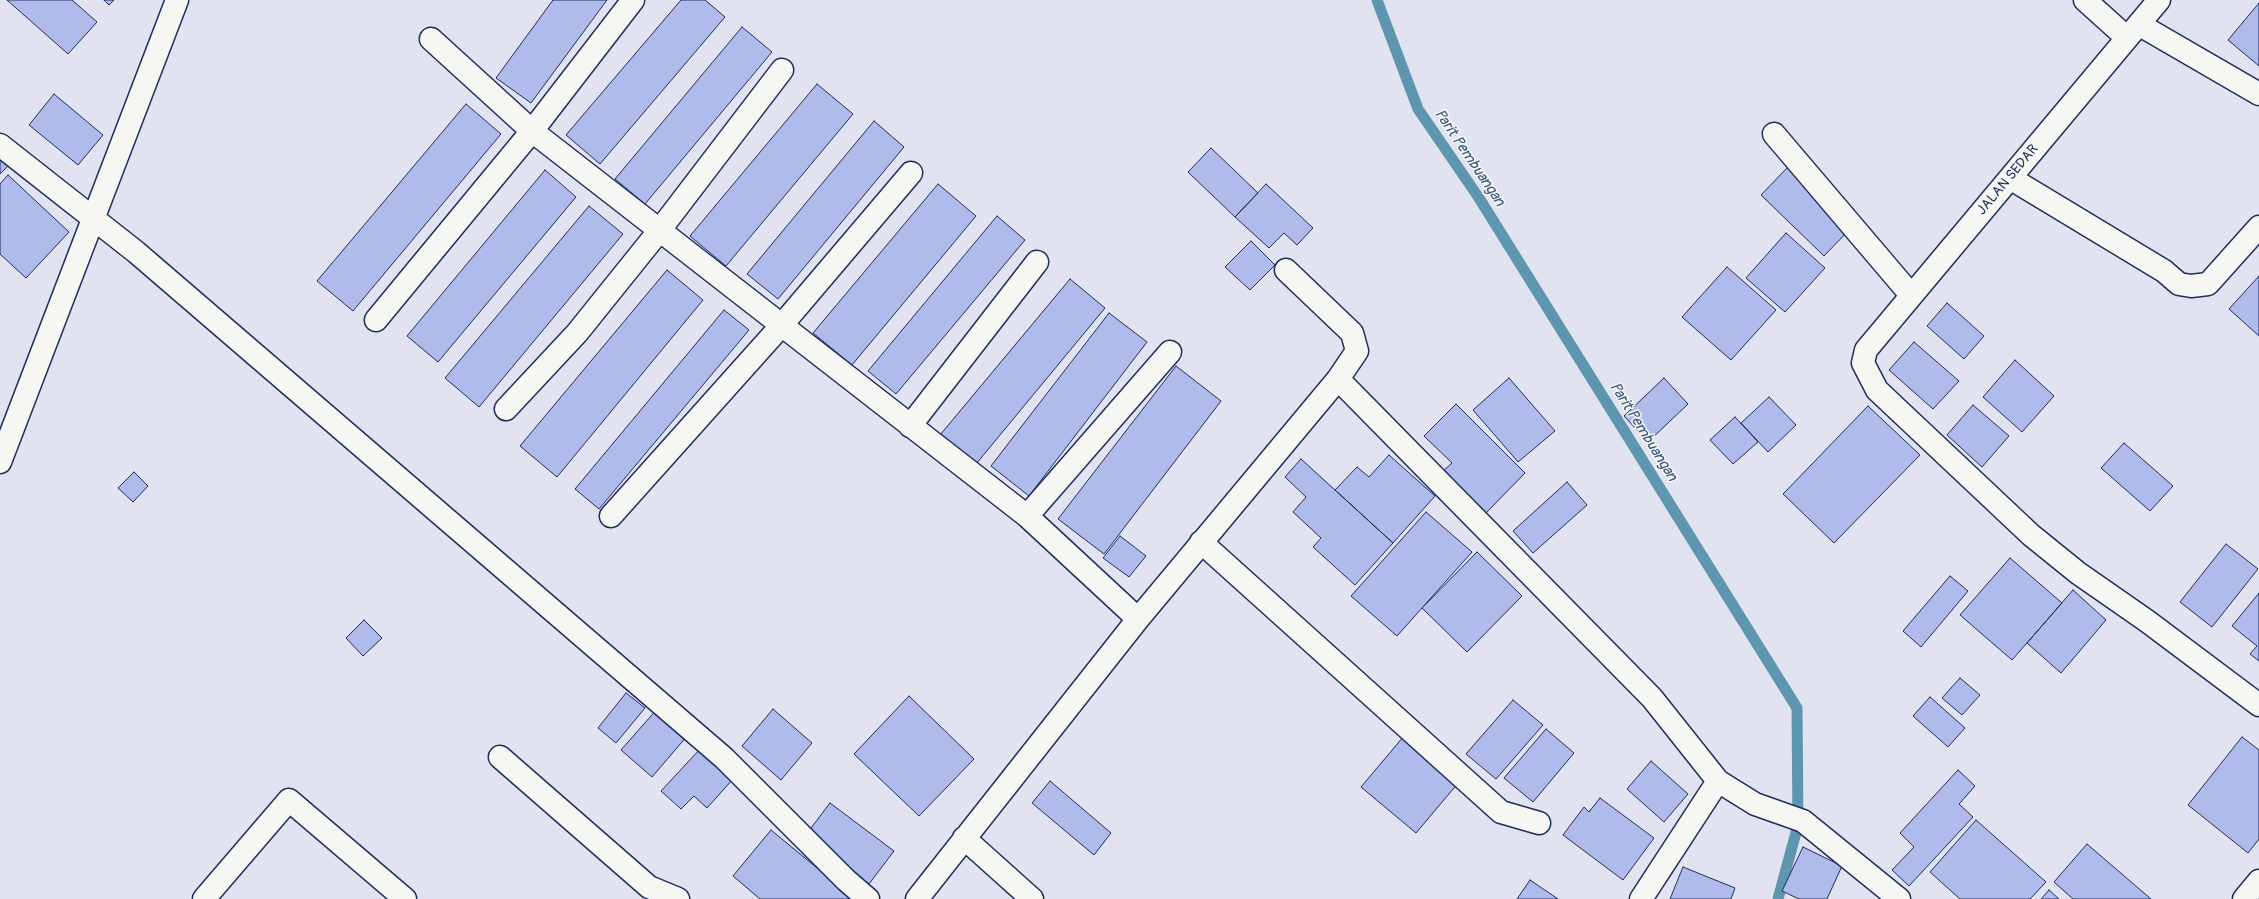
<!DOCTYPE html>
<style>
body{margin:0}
canvas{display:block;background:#e1e4f0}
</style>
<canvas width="2259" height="899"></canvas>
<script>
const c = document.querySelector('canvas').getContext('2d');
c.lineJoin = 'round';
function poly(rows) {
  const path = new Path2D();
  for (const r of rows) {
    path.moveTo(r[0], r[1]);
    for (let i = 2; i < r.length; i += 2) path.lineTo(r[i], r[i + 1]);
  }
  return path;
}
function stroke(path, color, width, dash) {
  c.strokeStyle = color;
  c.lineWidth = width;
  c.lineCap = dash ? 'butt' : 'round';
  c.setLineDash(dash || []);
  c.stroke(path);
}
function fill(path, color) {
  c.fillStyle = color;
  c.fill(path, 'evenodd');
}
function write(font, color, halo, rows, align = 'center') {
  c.font = font + ' Pangolin,sans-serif';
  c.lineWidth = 3;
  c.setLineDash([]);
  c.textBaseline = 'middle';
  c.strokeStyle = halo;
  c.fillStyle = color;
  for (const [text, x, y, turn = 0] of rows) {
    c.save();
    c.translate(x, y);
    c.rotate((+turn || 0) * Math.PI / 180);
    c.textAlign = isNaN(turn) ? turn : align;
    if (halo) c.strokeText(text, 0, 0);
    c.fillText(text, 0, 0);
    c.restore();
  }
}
stroke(poly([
 [1377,0,1418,109,1479,198,1797,708,1798,825,1778,899]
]), '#5e96b0', 11);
const building = poly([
 [7,0,72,0,97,22,68,54,7,0],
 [104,0,114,0,109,5,104,0],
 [553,0,607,0,531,103,496,78,553,0],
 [681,0,705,0,725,17,600,164,566,135,681,0],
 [2259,3,2259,66,2228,40,2259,3],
 [742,27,772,52,645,204,615,179,742,27],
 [817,84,853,114,726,266,690,236,817,84],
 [54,94,103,135,78,165,29,125,54,94],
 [466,104,501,134,353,311,317,281,466,104],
 [874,121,904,147,778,299,747,274,874,121],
 [1211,148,1258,193,1235,217,1188,172,1211,148],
 [0,158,8,166,0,174,0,158],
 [1788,167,1851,228,1824,256,1761,195,1788,167],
 [545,170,576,197,438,362,407,336,545,170],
 [8,175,69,232,26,278,0,254,0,184,8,175],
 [938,184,976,216,852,365,813,333,938,184],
 [1266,184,1313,228,1297,245,1284,233,1269,248,1235,217,1266,184],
 [589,206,623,234,479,407,445,378,589,206],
 [997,216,1025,240,896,394,868,371,997,216],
 [1786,233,1825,268,1785,312,1746,278,1786,233],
 [1251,241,1275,265,1250,290,1225,267,1251,241],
 [1727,267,1776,310,1731,360,1682,317,1727,267],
 [667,270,703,300,557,477,520,446,667,270],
 [2259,276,2259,336,2229,309,2259,276],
 [1070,279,1105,308,976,464,940,435,1070,279],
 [1947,303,1984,336,1964,359,1927,326,1947,303],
 [724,310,749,330,599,509,575,489,724,310],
 [1109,313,1147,342,1029,496,991,466,1109,313],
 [1914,342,1959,381,1933,409,1889,370,1914,342],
 [2015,360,2054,396,2022,432,1983,397,2015,360],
 [1176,366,1221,401,1104,554,1058,519,1176,366],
 [1509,378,1555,431,1518,462,1473,410,1509,378],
 [1664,378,1688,404,1648,442,1624,416,1664,378],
 [1769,397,1796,425,1768,452,1741,423,1769,397],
 [1456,404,1525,473,1485,514,1442,472,1452,463,1424,436,1456,404],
 [1973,405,2009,436,1982,467,1947,435,1973,405],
 [1868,406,1920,455,1834,543,1783,494,1868,406],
 [1735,417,1758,442,1733,464,1710,440,1735,417],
 [2124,443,2173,486,2150,511,2101,468,2124,443],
 [1389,455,1435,496,1393,543,1335,490,1357,467,1369,477,1389,455],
 [1301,459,1393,543,1355,585,1313,547,1321,538,1293,512,1306,497,1285,477,1301,459],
 [134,472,148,486,133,502,118,488,134,472],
 [1567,482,1587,505,1533,553,1513,531,1567,482],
 [1426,512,1472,552,1397,636,1351,596,1426,512],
 [1120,536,1146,556,1129,577,1103,558,1120,536],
 [2226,544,2258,569,2212,627,2180,602,2226,544],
 [1477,552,1522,596,1467,652,1422,608,1477,552],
 [2010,558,2062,603,2012,660,1960,615,2010,558],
 [1950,576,1968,591,1921,647,1903,631,1950,576],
 [2073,590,2106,620,2061,673,2027,643,2073,590],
 [2259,593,2259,661,2250,654,2257,646,2232,626,2259,593],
 [364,620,382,638,363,656,346,638,364,620],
 [1960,678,1980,695,1962,715,1942,698,1960,678],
 [626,693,645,708,616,743,598,728,626,693],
 [909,696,974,759,919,816,854,754,909,696],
 [1930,697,1965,728,1948,747,1913,716,1930,697],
 [1513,700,1543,725,1496,779,1466,754,1513,700],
 [658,708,688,735,652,777,621,750,658,708],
 [773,709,812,743,781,780,742,746,773,709],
 [1546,729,1574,753,1533,802,1504,778,1546,729],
 [1404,736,1459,782,1416,833,1361,787,1404,736],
 [2242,737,2259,750,2259,839,2248,853,2188,805,2242,737],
 [701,748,734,778,707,808,694,796,681,809,661,791,701,748],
 [1651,761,1688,794,1664,822,1627,789,1651,761],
 [1958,770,1975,786,1959,804,1973,817,1909,886,1892,870,1914,847,1900,833,1958,770],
 [1050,781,1111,833,1094,855,1032,803,1050,781],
 [1600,798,1654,838,1623,880,1563,835,1584,807,1589,812,1600,798],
 [830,803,894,851,869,884,805,836,830,803],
 [1976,820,2046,882,2030,899,1960,899,1930,872,1976,820],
 [771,830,851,896,848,899,760,899,733,876,771,830],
 [2087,844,2151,899,2073,899,2054,882,2087,844],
 [1803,847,1842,866,1827,899,1799,899,1782,891,1803,847],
 [1683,867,1735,888,1731,899,1670,899,1683,867],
 [1530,880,1558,899,1517,899,1530,880],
 [2049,890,2059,899,2041,899,2049,890]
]);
fill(building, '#b0baeb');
stroke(building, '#1b2f5e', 1);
const street = poly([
 [2085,0,2126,37],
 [2159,0,1866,350,1863,363,1877,390,2031,535,2078,573,2147,621,2259,705],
 [2140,25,2259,94],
 [431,39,532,131,1027,516,1138,619],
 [1774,134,1911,295],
 [0,145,136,252,724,758,846,880,868,899],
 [2010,178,2164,271,2179,284,2191,286,2208,284,2259,227],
 [1286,270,1352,333,1357,351,1338,379,1652,698,1718,781,1755,804,1803,821,1899,899],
 [376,320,532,131,633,0],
 [506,409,577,333,659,231,782,70],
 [910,426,1037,262],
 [0,462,177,0],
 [611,516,781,326,911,173],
 [1027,516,1170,352],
 [1201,542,1501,812,1539,823],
 [500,757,649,887,678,899],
 [964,838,1032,899],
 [204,899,289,800,405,899],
 [917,899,1138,619,1338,379],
 [1641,899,1718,781],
 [2244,899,2259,881]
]);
stroke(street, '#1b2f5e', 25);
stroke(street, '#f6f6f2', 22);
write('14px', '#1b2f5e', '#f6f6f2', [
 ["JALAN SEDAR",2008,180,-50]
]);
write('italic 15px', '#375a80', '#f6f6f2', [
 ["Parit Pembuangan",1469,158,56],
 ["Parit Pembuangan",1643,432,58]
]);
</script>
